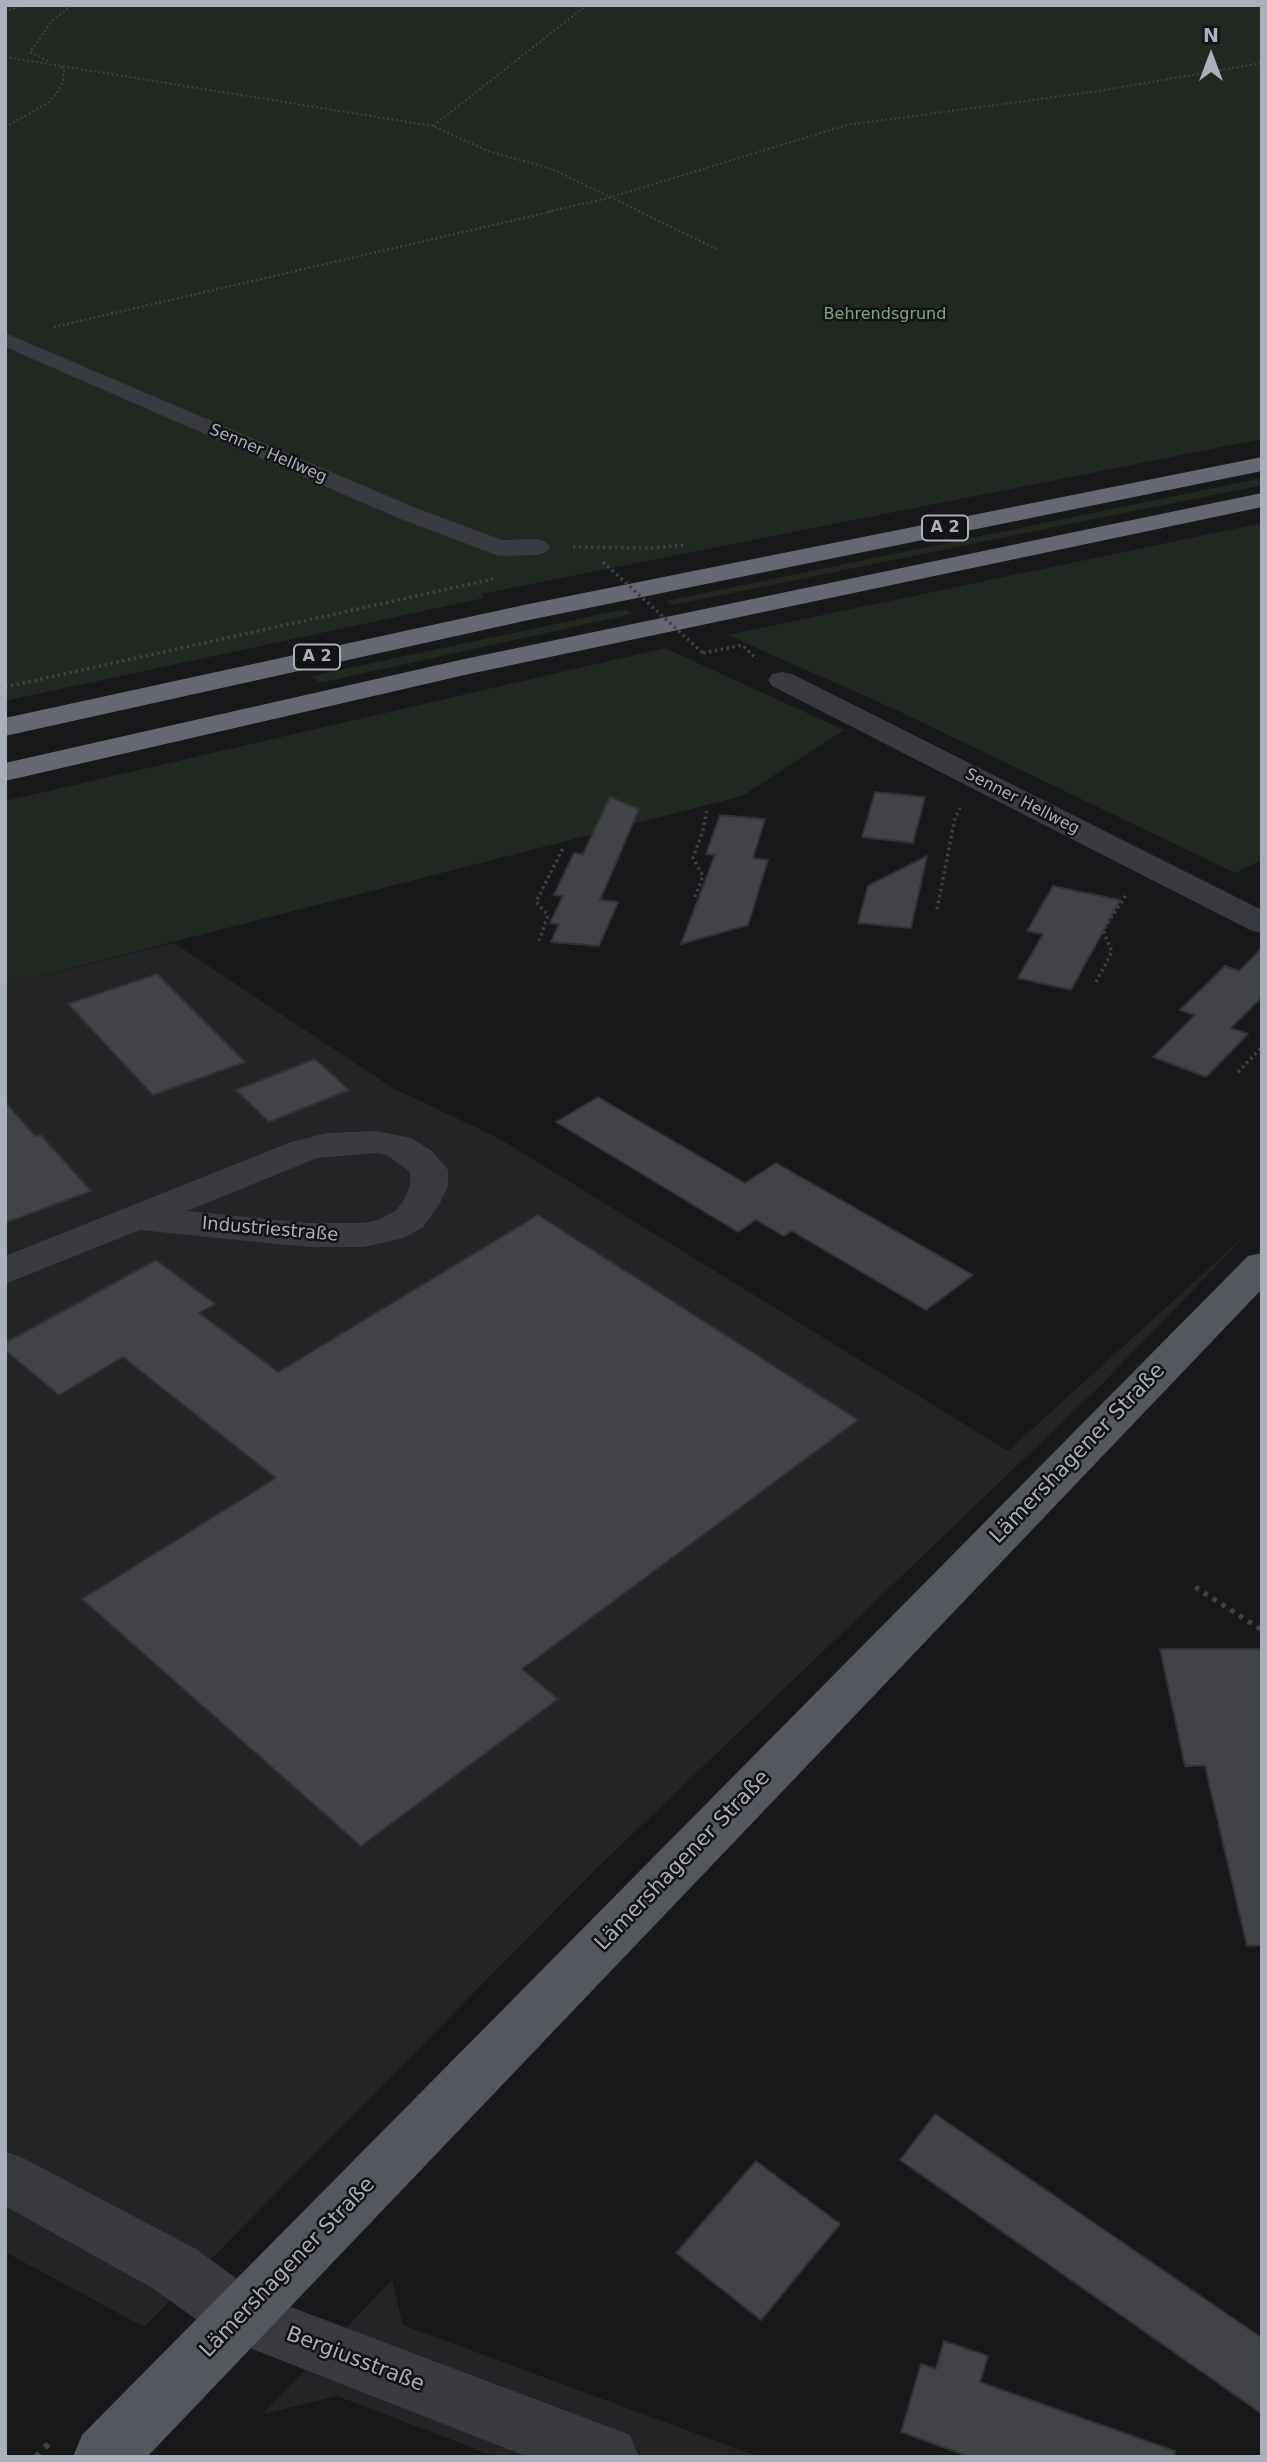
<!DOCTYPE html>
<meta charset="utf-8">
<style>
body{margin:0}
#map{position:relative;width:1267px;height:2462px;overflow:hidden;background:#18181a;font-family:"DejaVu Sans",sans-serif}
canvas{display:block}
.frame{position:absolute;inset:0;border:7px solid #aaafba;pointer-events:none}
.north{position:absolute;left:1176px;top:21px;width:70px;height:70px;-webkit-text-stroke:5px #131315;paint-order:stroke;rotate:0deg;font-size:19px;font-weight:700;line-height:28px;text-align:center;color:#aaafba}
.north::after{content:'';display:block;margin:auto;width:24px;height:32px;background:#aaafba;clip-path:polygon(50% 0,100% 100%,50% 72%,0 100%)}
</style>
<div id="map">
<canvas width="1267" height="2462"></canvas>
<div class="frame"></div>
<div class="north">N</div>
</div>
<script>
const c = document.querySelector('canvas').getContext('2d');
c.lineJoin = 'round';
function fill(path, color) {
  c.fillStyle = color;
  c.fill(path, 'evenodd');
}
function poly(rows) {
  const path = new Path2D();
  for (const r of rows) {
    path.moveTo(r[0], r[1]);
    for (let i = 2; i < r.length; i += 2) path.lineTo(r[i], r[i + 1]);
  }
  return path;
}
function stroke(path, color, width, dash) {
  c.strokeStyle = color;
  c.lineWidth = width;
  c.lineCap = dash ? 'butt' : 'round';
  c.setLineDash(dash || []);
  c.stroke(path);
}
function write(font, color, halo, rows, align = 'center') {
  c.font = font + ' "DejaVu Sans",sans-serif';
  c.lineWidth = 5;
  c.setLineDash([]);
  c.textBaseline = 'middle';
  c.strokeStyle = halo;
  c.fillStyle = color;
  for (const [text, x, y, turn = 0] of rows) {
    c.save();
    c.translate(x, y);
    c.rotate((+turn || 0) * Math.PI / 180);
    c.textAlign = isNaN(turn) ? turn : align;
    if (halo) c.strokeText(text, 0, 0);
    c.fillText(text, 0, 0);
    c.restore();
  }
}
fill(poly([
 [174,943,391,1087,500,1139,1008,1451,1250,1231,1100,1386,597,1868,144,2327,5,2252,5,985],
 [392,2280,403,2325,759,2457,497,2457,337,2396,263,2414]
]), '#242427');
fill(poly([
 [5,5,1262,5,1262,439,481,594,484,598,5,701],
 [1262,478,1262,485,672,605,666,601],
 [1262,523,1262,860,1235,873,890,707,727,635],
 [626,609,632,614,320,683,311,676],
 [665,648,844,730,742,796,5,985,5,801]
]), '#202821');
const building = poly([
 [875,792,925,797,913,843,862,837,875,792],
 [610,797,639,809,600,900,618,902,599,946,551,942,559,924,550,923,563,896,554,895,574,853,583,854,610,797],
 [720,815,765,819,753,858,768,860,748,925,681,944,715,855,706,854,720,815],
 [927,856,911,928,858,923,868,886,927,856],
 [1053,886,1120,900,1071,990,1018,978,1043,934,1027,931,1053,886],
 [1262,948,1262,997,1231,1028,1248,1034,1206,1077,1153,1057,1195,1015,1180,1010,1225,966,1239,971,1262,948],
 [157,974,245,1062,153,1095,68,1004,157,974],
 [315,1059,349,1090,269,1122,236,1090,315,1059],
 [598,1097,745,1183,776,1163,973,1275,926,1310,792,1231,784,1236,756,1220,738,1232,556,1122,598,1097],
 [5,1102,35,1136,41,1135,91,1191,5,1223,5,1102],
 [538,1215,858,1420,522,1669,558,1699,361,1846,82,1599,276,1478,123,1357,59,1395,5,1350,5,1343,156,1260,215,1304,199,1313,278,1372,538,1215],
 [1160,1649,1262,1649,1262,1945,1247,1946,1205,1766,1185,1766,1160,1649],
 [935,2114,1262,2338,1262,2414,900,2160,935,2114],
 [756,2161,840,2224,761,2320,676,2253,756,2161],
 [944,2341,988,2356,980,2382,1175,2451,1174,2457,970,2457,901,2432,921,2364,936,2369,944,2341]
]);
fill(building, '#424347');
stroke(building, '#323236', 2);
stroke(poly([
 [587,5,433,126,488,151,552,169,641,212],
 [5,12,22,5],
 [5,57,433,126],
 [48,61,30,52,52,21,72,5],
 [5,127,48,103,57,93,63,82,64,69,59,66],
 [547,212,608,198,847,125,1099,91,1262,63]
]), '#3f4146', 2, [2, 2.5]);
stroke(poly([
 [638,211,719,250],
 [54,327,554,211]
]), '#3f4146', 2.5, [2, 2.5]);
stroke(poly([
 [573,547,652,548,683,545],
 [703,653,742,645,757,659],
 [5,687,493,579],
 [695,897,703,876,693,858,703,831,707,809],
 [937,909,955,818,960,808],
 [539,941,548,915,536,902,564,846],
 [1096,982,1112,952,1103,930,1126,895],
 [1238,1072,1262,1047]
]), '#3f4146', 3.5, [2.5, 3.5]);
stroke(poly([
 [1195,1587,1262,1630]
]), '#3f4146', 5, [4.5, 6]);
stroke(poly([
 [36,2457,50,2442]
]), '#3f4146', 6, [5, 8]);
fill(poly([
 [5,333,416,508,502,540,537,539,546,542,550,547,546,552,537,555,499,556,398,518,5,347,5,333],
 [782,672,792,674,1262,910,1262,933,1250,930,772,686,768,680,772,674,782,672],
 [376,1131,411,1138,432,1151,448,1170,448,1186,439,1205,423,1227,404,1238,364,1247,307,1247,140,1230,5,1284,5,1256,291,1142,327,1133,376,1131],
 [376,1153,387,1155,410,1172,410,1186,403,1202,395,1211,378,1220,364,1223,307,1223,187,1211,317,1158,376,1153],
 [5,2151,25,2159,196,2249,259,2295,630,2435,639,2457,528,2457,219,2336,154,2289,5,2206,5,2151]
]), '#393a3f');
fill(poly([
 [1262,1253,1262,1289,147,2457,73,2457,82,2435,1248,1256,1262,1253]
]), '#55575e');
fill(poly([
 [1262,457,1262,471,524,621,5,736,5,718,524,605,1262,457],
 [1262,493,1262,507,469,674,5,781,5,763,469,658,1262,493]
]), '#656870');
stroke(poly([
 [603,562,703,653]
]), '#3f4146', 3.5, [2.5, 3.5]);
write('16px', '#81a583', '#131315', [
 ["Behrendsgrund",885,315]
]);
write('16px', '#aaafba', '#131315', [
 ["Senner Hellweg",268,454,23],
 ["Senner Hellweg",1022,802,27]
]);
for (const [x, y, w] of [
 [945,528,46],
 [317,657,46]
]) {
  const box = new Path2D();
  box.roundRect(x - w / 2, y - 12.5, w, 25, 5);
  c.fillStyle = '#131315';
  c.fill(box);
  stroke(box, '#aaafba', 2);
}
write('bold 16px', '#aaafba', null, [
 ["A 2",945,528],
 ["A 2",317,657]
]);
write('18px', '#aaafba', '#131315', [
 ["Industriestraße",270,1230,5]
]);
write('21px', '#aaafba', '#131315', [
 ["Lämershagener Straße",1078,1454,-46],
 ["Lämershagener Straße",683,1861,-46],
 ["Lämershagener Straße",288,2268,-46],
 ["Bergiusstraße",355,2360,21]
]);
</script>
